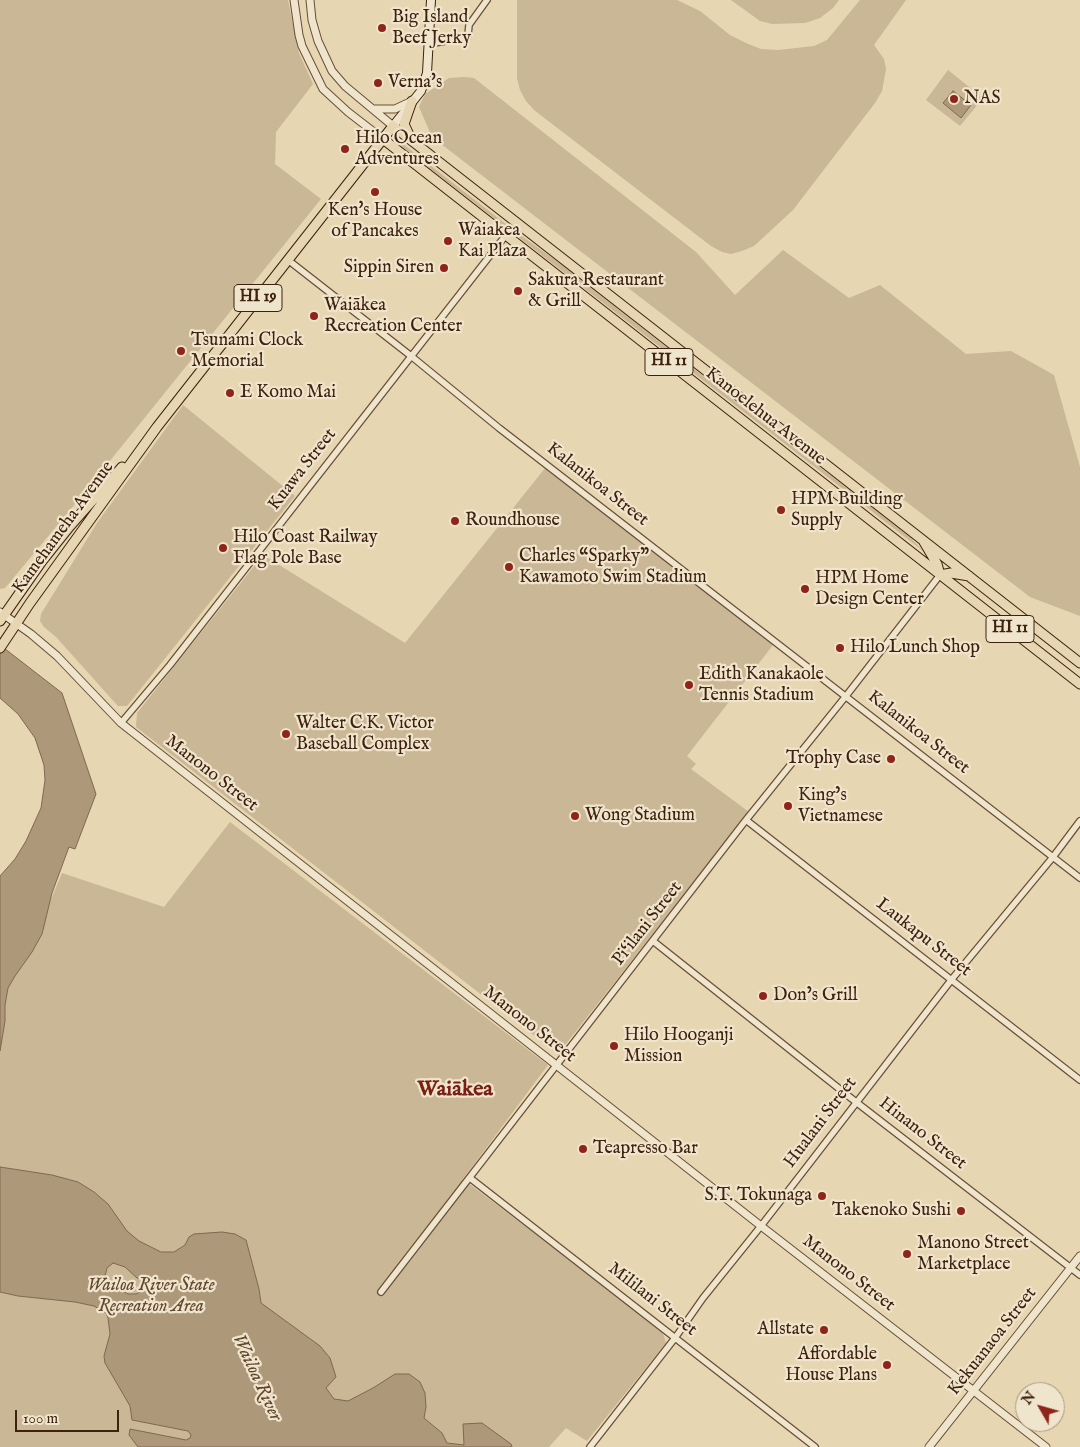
<!DOCTYPE html>
<meta charset="utf-8">
<style>
body{margin:0}
#map{position:relative;width:1080px;height:1447px;overflow:hidden;background:#e6d6b1;font-family:"IM FELL English",serif}
canvas{display:block}
.north{position:absolute;left:1015px;top:1382px;width:50px;height:50px;box-sizing:border-box;background:#efe4cc;border:1px solid #a89680;border-radius:50%;rotate:308deg;font-size:14px;font-weight:700;line-height:20px;text-align:center;color:#3e210e}
.north::after{content:'';display:block;margin:auto;width:18px;height:22px;background:#8f2418;clip-path:polygon(50% 0,100% 100%,50% 72%,0 100%)}
.scale{position:absolute;left:15px;top:1410px;width:104px;height:22px;box-sizing:border-box;border:2px solid #3e210e;border-top:0;padding-left:6px;font-size:15px;line-height:18px;white-space:nowrap;color:#3e210e;-webkit-text-stroke:4px #efe4cc;paint-order:stroke}
</style>
<div id="map">
<canvas width="1080" height="1447"></canvas>
<div class="north">N</div>
<div class="scale">100 m</div>
</div>
<script>
const c = document.querySelector('canvas').getContext('2d');
c.lineJoin = 'round';
function fill(path, color) {
  c.fillStyle = color;
  c.fill(path, 'evenodd');
}
function poly(rows) {
  const path = new Path2D();
  for (const r of rows) {
    path.moveTo(r[0], r[1]);
    for (let i = 2; i < r.length; i += 2) path.lineTo(r[i], r[i + 1]);
  }
  return path;
}
function stroke(path, color, width, dash) {
  c.strokeStyle = color;
  c.lineWidth = width;
  c.lineCap = dash ? 'butt' : 'round';
  c.setLineDash(dash || []);
  c.stroke(path);
}
function write(font, color, halo, rows, align = 'center') {
  c.font = font + ' "IM FELL English",serif';
  c.lineWidth = 4.5;
  c.setLineDash([]);
  c.textBaseline = 'middle';
  c.strokeStyle = halo;
  c.fillStyle = color;
  for (const [text, x, y, turn = 0] of rows) {
    c.save();
    c.translate(x, y);
    c.rotate((+turn || 0) * Math.PI / 180);
    c.textAlign = isNaN(turn) ? turn : align;
    if (halo) c.strokeText(text, 0, 0);
    c.fillText(text, 0, 0);
    c.restore();
  }
}
fill(poly([
 [0,0,288,0,299,53,313,84,276,132,275,164,321,199,80,498,5,588,0,589],
 [517,0,677,0,700,11,730,35,746,43,761,49,778,50,814,46,827,40,860,0,906,0,874,45,884,59,886,69,882,91,875,103,793,210,754,246,742,251,731,254,722,252,711,246,534,110,526,101,520,90,517,78],
 [731,0,839,0,833,8,820,18,805,23,772,24,760,21],
 [948,70,983,98,960,126,926,100],
 [464,77,474,78,696,252,735,295,783,250,849,298,880,285,966,354,1011,351,1054,375,1080,467,1080,616,1030,597,432,137,419,107,425,94,449,78],
 [403,144,516,232,561,264,798,451,874,508,909,536,923,551,437,174,400,145],
 [183,405,295,496,127,706,118,706,56,637,44,627,40,621,41,614,97,523],
 [546,467,773,645,687,756,696,764,691,769,749,812,558,1054,136,727,137,713,263,555,405,643],
 [230,822,548,1065,463,1179,662,1330,666,1343,587,1441,566,1428,549,1447,0,1447,0,888,47,909,62,873,164,907]
]), '#c9b795');
const water = poly([
 [953,91,971,105,961,118,943,103,953,91],
 [0,645,62,693,96,794,75,849,69,847,66,855,52,893,42,934,32,952,15,976,8,988,5,1005,5,1021,0,1051,0,876,15,859,26,841,41,808,45,780,44,765,35,738,18,714,0,698,0,645],
 [0,1167,52,1175,78,1182,94,1192,108,1204,127,1231,139,1241,161,1252,174,1252,185,1245,189,1237,194,1234,222,1232,235,1234,246,1240,259,1289,261,1303,320,1346,330,1358,336,1377,326,1388,334,1399,348,1401,373,1388,395,1374,409,1374,420,1382,425,1393,426,1407,424,1418,442,1433,447,1443,464,1445,463,1424,482,1423,511,1444,512,1447,138,1447,129,1435,130,1429,186,1440,190,1438,191,1435,188,1431,132,1420,130,1406,105,1363,104,1356,110,1334,108,1318,106,1313,94,1306,75,1302,18,1296,0,1292,0,1167],
 [113,1263,125,1267,137,1278,141,1279,142,1288,140,1292,136,1294,128,1294,106,1280,105,1276,107,1268,113,1263]
]);
fill(water, '#ad987a');
stroke(water, '#81684f', 1);
const minor = poly([
 [468,35,469,25,487,0],
 [429,44,467,37],
 [288,260,411,356,499,428,1080,878],
 [121,723,170,665,506,235],
 [746,820,1080,1080],
 [653,941,856,1102,1080,1275],
 [470,1178,815,1447],
 [381,1292,746,820,846,696,940,575],
 [590,1447,675,1338,703,1298,761,1226,952,979,1053,857,1080,821]
]);
const tertiary = poly([
 [294,0,299,35,302,46,323,89,348,112,383,139],
 [310,0,312,20,318,41,332,71,345,86,393,126],
 [373,109,395,109,412,101],
 [0,612,31,634,57,656,121,723,761,1226,1046,1447],
 [929,1447,1080,1256]
]);
const secondary = poly([
 [393,126,421,91,427,73,431,0]
]);
const primary = poly([
 [0,621,42,561,70,526,122,467],
 [0,648,30,603,157,427,393,126]
]);
const trunk = poly([
 [393,126,1080,663],
 [410,137,404,124,412,101],
 [383,139,1080,684],
 [924,542,937,564,940,575],
 [940,575,951,573,969,576]
]);
stroke(minor, '#684e37', 8);
stroke(tertiary, '#684e37', 9);
stroke(secondary, '#3e210e', 10);
stroke(primary, '#3e210e', 11);
stroke(trunk, '#3e210e', 11);
stroke(minor, '#efe4cc', 5.5);
stroke(tertiary, '#efe4cc', 7);
stroke(secondary, '#efe4cc', 8);
stroke(primary, '#e6d6b1', 9);
stroke(trunk, '#e6d6b1', 9);
for (const [x, y, r, color] of [
 [382,28,5,"#8f2418"],
 [378,83,5,"#8f2418"],
 [954,99,5,"#8f2418"],
 [345,149,5,"#8f2418"],
 [375,192,5,"#8f2418"],
 [448,241,5,"#8f2418"],
 [444,268,5,"#8f2418"],
 [518,291,5,"#8f2418"],
 [314,316,5,"#8f2418"],
 [181,351,5,"#8f2418"],
 [230,393,5,"#8f2418"],
 [781,510,5,"#8f2418"],
 [455,521,5,"#8f2418"],
 [223,548,5,"#8f2418"],
 [509,567,5,"#8f2418"],
 [805,589,5,"#8f2418"],
 [840,648,5,"#8f2418"],
 [689,685,5,"#8f2418"],
 [286,734,5,"#8f2418"],
 [891,759,5,"#8f2418"],
 [788,806,5,"#8f2418"],
 [575,816,5,"#8f2418"],
 [763,996,5,"#8f2418"],
 [614,1046,5,"#8f2418"],
 [583,1149,5,"#8f2418"],
 [822,1196,5,"#8f2418"],
 [961,1211,5,"#8f2418"],
 [907,1254,5,"#8f2418"],
 [824,1330,5,"#8f2418"],
 [887,1365,5,"#8f2418"]
]) {
  const dot = new Path2D();
  dot.arc(x, y, r, 0, 2 * Math.PI);
  c.fillStyle = color;
  c.fill(dot);
  stroke(dot, '#efe4cc', 2);
}
for (const [x, y, w] of [
 [258,298,48],
 [669,362,48],
 [1010,629,48]
]) {
  const box = new Path2D();
  box.roundRect(x - w / 2, y - 13.5, w, 27, 4);
  c.fillStyle = '#efe4cc';
  c.fill(box);
  stroke(box, '#3e210e', 1);
}
write('bold 16px', '#3e210e', null, [
 ["HI 19",258,298],
 ["HI 11",669,362],
 ["HI 11",1010,629]
]);
write('18px', '#3e210e', '#efe4cc', [
 ["Big Island",392,18],
 ["Beef Jerky",392,39],
 ["Verna's",388,83],
 ["NAS",964,99],
 ["Hilo Ocean",355,139],
 ["Adventures",355,160],
 ["Ken's House",375,211,"center"],
 ["of Pancakes",375,232,"center"],
 ["Waiakea",458,231],
 ["Kai Plaza",458,252],
 ["Sippin Siren",434,268,"right"],
 ["Sakura Restaurant",528,281],
 ["& Grill",528,302],
 ["Waiākea",324,306],
 ["Recreation Center",324,327],
 ["Tsunami Clock",191,341],
 ["Memorial",191,362],
 ["E Komo Mai",240,393],
 ["HPM Building",791,500],
 ["Supply",791,521],
 ["Roundhouse",465,521],
 ["Hilo Coast Railway",233,538],
 ["Flag Pole Base",233,559],
 ["Charles “Sparky”",519,557],
 ["Kawamoto Swim Stadium",519,578],
 ["HPM Home",815,579],
 ["Design Center",815,600],
 ["Hilo Lunch Shop",850,648],
 ["Edith Kanakaole",699,675],
 ["Tennis Stadium",699,696],
 ["Walter C.K. Victor",296,724],
 ["Baseball Complex",296,745],
 ["Trophy Case",881,759,"right"],
 ["King’s",798,796],
 ["Vietnamese",798,817],
 ["Wong Stadium",585,816],
 ["Don’s Grill",773,996],
 ["Hilo Hooganji",624,1036],
 ["Mission",624,1057],
 ["Teapresso Bar",593,1149],
 ["S.T. Tokunaga",812,1196,"right"],
 ["Takenoko Sushi",951,1211,"right"],
 ["Manono Street",917,1244],
 ["Marketplace",917,1265],
 ["Allstate",814,1330,"right"],
 ["Affordable",877,1355,"right"],
 ["House Plans",877,1376,"right"]
], 'left');
write('18px', '#3e210e', '#efe4cc', [
 ["Kanoelehua Avenue",765,417,38],
 ["Kuawa Street",303,470,-52],
 ["Kalanikoa Street",597,485,38],
 ["Kamehameha Avenue",64,528,-54],
 ["Kalanikoa Street",918,733,38],
 ["Manono Street",211,774,38],
 ["Pi‘ilani Street",648,924,-52],
 ["Laukapu Street",923,938,38],
 ["Manono Street",529,1025,38],
 ["Hualani Street",821,1123,-53],
 ["Hinano Street",922,1134,38],
 ["Manono Street",848,1274,38],
 ["Mililani Street",652,1300,38],
 ["Kekuanaoa Street",993,1342,-52]
]);
write('italic 18px', '#614630', '#efe4cc', [
 ["Wailoa River State",151,1286],
 ["Recreation Area",151,1307]
]);
write('italic 19px', '#5f452e', '#efe4cc', [
 ["Wailoa River",256,1378,65]
]);
write('bold 22px', '#7a1f14', '#efe4cc', [
 ["Waiākea",455,1090]
]);
</script>
